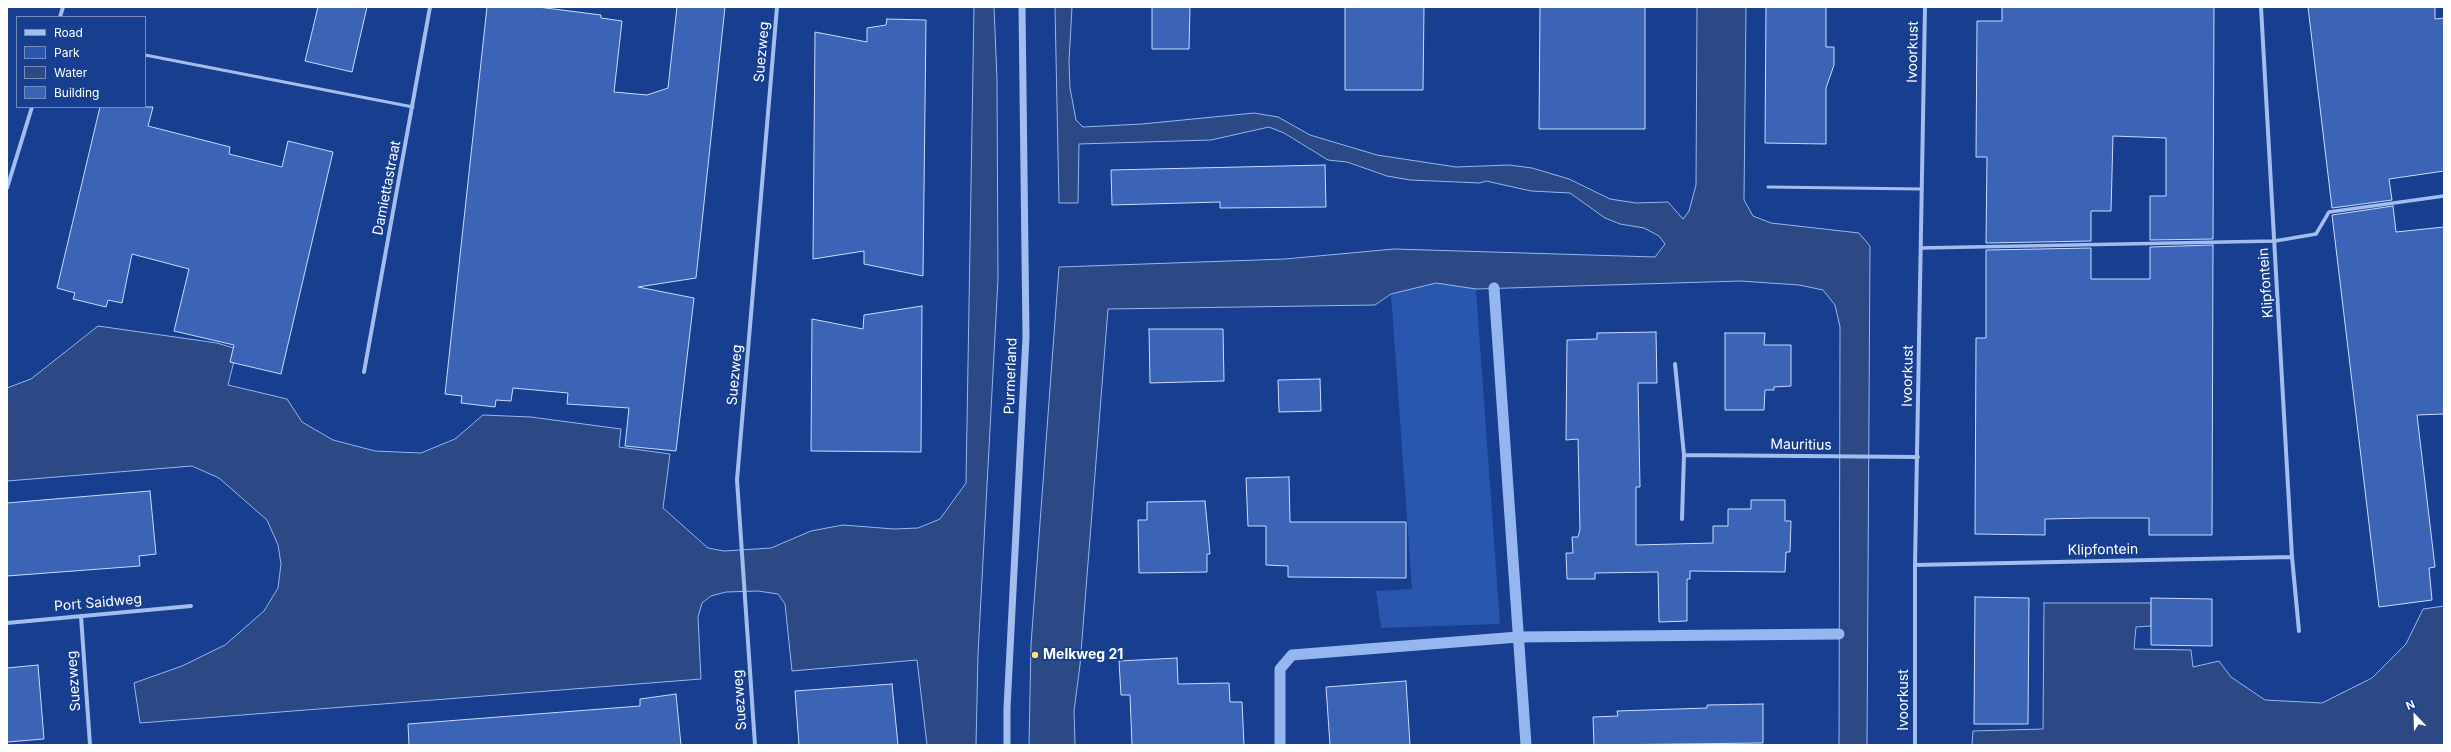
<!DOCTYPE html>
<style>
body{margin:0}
#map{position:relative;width:2451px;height:752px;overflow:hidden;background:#173e8f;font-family:Inter,sans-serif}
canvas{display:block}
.frame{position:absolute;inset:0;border:8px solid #fff;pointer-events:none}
.legend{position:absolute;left:16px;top:16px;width:130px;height:92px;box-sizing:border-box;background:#173e8f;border:1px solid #748bbc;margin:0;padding:5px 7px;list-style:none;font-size:12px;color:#fff}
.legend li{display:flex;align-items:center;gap:8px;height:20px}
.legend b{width:20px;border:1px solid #748bbc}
.north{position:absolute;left:2395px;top:696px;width:40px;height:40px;-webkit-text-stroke:3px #173e8f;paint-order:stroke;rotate:337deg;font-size:11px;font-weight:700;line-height:16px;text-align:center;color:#fff}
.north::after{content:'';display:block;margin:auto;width:14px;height:18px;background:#fff;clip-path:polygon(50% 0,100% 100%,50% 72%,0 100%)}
</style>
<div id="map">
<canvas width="2451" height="752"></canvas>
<div class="frame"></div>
<ul class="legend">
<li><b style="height:5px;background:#a3bdef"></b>Road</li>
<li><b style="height:11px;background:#2956ae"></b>Park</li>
<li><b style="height:11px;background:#2c4885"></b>Water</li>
<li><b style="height:11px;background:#3b64b6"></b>Building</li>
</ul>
<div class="north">N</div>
</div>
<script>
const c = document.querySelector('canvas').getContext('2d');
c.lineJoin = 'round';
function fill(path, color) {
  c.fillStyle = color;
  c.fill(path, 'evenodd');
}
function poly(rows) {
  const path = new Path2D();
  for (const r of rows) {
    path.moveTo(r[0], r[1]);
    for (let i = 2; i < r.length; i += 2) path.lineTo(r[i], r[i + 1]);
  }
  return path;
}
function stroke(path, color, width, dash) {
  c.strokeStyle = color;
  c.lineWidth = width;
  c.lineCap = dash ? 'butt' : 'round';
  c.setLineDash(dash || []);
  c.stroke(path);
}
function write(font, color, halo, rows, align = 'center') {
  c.font = font + ' Inter,sans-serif';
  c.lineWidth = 3.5;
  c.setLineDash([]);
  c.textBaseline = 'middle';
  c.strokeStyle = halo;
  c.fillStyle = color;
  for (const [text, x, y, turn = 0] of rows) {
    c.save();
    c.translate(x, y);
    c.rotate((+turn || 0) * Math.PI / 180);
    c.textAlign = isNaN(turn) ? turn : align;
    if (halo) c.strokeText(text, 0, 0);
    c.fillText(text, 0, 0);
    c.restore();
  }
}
fill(poly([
 [1436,283,1476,289,1500,624,1381,628,1376,591,1412,589,1391,294]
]), '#2956ae');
const water = poly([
 [974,7,994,7,997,79,998,279,978,654,976,745,927,745,917,660,792,671,785,604,778,594,758,591,726,592,711,596,702,603,698,617,701,679,140,723,134,683,182,666,225,645,264,611,278,588,281,564,278,545,267,520,219,478,192,466,7,481,7,388,31,379,98,326,217,343,237,349,228,385,287,399,302,422,333,440,375,451,421,453,455,439,483,415,531,417,621,429,619,447,670,454,663,508,708,548,724,551,771,548,811,531,843,525,894,529,918,528,940,519,966,483,974,7],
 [1055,7,1072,7,1069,62,1070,88,1076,120,1083,127,1142,124,1254,113,1278,117,1310,135,1377,155,1456,167,1509,165,1532,168,1569,179,1610,199,1636,203,1668,202,1683,219,1689,211,1696,185,1697,7,1746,7,1744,200,1753,216,1771,223,1859,233,1870,246,1867,745,1839,745,1840,327,1835,305,1823,290,1799,285,1740,281,1476,289,1436,283,1391,294,1375,305,1108,309,1080,665,1074,711,1075,745,1029,745,1031,644,1059,267,1285,259,1394,249,1655,257,1665,244,1659,236,1644,228,1620,224,1605,218,1570,193,1531,191,1486,181,1480,183,1410,180,1387,176,1347,162,1328,160,1284,133,1269,127,1211,140,1079,144,1078,203,1059,203,1055,7],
 [2044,603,2151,603,2151,626,2136,627,2134,649,2191,650,2193,667,2219,661,2231,677,2265,700,2322,703,2372,678,2406,644,2423,609,2444,606,2444,745,1972,745,1973,731,2043,729,2044,603]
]);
fill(water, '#2c4885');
stroke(water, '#96b6f2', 1);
stroke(poly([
 [1494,288,1526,745],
 [1280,745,1280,669,1292,655,1518,637,1839,634]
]), '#96b6f2', 11);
const building = poly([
 [318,7,367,7,352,72,305,61,318,7],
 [487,7,538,7,601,15,601,18,622,21,614,92,647,95,668,88,677,7,725,7,696,278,638,287,694,298,676,451,625,446,629,408,567,404,568,393,513,388,511,401,496,400,495,407,461,403,462,396,445,394,487,7],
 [1152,7,1190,7,1189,49,1152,49,1152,7],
 [1345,7,1424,7,1423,90,1345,90,1345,7],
 [1540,7,1645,7,1645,129,1539,129,1540,7],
 [1766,7,1826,7,1826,47,1834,47,1834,65,1826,88,1826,144,1765,143,1766,7],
 [2002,7,2214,7,2213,239,2150,240,2150,196,2166,196,2166,138,2113,136,2111,211,2091,211,2091,241,1986,243,1987,157,1976,157,1977,21,2002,21,2002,7],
 [2308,7,2435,7,2435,19,2444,18,2444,171,2389,179,2392,200,2332,208,2308,7],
 [887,19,926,20,923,276,864,264,864,251,813,259,815,32,867,42,867,28,886,25,887,19],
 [100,107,153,107,148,126,230,147,229,154,282,167,288,141,333,152,281,374,230,362,234,345,174,331,189,269,132,254,122,303,108,300,106,307,73,299,75,293,57,288,100,107],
 [1325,165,1326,207,1220,208,1220,202,1112,205,1111,170,1325,165],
 [2393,206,2396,232,2444,227,2444,414,2417,415,2435,567,2429,568,2432,600,2379,607,2332,215,2393,206],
 [2213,245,2212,535,2149,535,2149,518,2090,518,2045,519,2045,535,1975,534,1976,338,1986,338,1986,250,2091,248,2091,279,2150,279,2150,247,2213,245],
 [922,306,921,452,811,451,812,319,863,329,864,315,922,306],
 [1149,329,1223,329,1224,381,1150,383,1149,329],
 [1656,332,1657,383,1638,383,1640,487,1636,487,1636,545,1713,543,1713,526,1728,526,1728,509,1751,509,1751,500,1785,500,1785,521,1791,521,1790,552,1786,552,1785,572,1690,571,1690,579,1687,579,1687,621,1659,622,1658,572,1595,573,1595,579,1567,579,1566,553,1573,553,1572,537,1578,537,1580,529,1578,439,1566,440,1567,340,1597,339,1597,333,1656,332],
 [1725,333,1765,333,1764,345,1791,345,1791,386,1774,387,1774,390,1765,390,1764,410,1725,410,1725,333],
 [1320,379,1321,411,1279,412,1278,380,1320,379],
 [1289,477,1290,522,1406,522,1406,578,1288,577,1288,566,1266,565,1266,526,1248,526,1246,478,1289,477],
 [150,491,156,554,139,556,140,566,7,576,7,503,150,491],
 [1205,501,1210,554,1207,554,1207,572,1139,573,1138,520,1147,520,1147,502,1205,501],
 [1975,597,2029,598,2028,724,1974,724,1975,597],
 [2151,598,2212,599,2212,646,2151,645,2151,598],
 [1177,658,1178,684,1229,683,1230,702,1242,702,1244,745,1132,745,1130,695,1121,695,1119,661,1177,658],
 [38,665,44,739,7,742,7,668,38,665],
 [1406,681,1410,745,1330,745,1326,687,1406,681],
 [892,684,898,745,799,745,795,691,892,684],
 [676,694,681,745,409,745,408,724,640,706,640,699,676,694],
 [1763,704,1763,743,1594,745,1593,717,1618,716,1617,711,1707,708,1707,705,1763,704]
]);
fill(building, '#3b64b6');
stroke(building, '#cadbfb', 1);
stroke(poly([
 [145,55,413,107],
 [1768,187,1922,189]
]), '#a3bdef', 3);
stroke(poly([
 [1921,248,2275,241,2316,234,2329,212,2444,196]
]), '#a3bdef', 3.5);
stroke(poly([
 [2261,7,2292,557,2299,631],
 [60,17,63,7],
 [7,188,32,107],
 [1675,364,1684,455,1918,457],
 [364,372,430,7],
 [1682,519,1684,455],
 [1915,565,2292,557],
 [81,616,90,745],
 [7,623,191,606],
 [755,745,737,480,777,7],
 [1915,745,1915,565,1925,7]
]), '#a3bdef', 4);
stroke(poly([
 [1007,745,1007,708,1026,337,1022,7]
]), '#a3bdef', 7);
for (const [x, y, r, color] of [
 [1035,655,4,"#ffe362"]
]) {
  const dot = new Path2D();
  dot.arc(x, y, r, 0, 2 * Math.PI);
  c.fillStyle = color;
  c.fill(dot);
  stroke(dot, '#173e8f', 1.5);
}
write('14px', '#fff', '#173e8f', [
 ["Suezweg",762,52,-85],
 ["Ivoorkust",1913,52,-89],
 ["Damiettastraat",387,188,-79],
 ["Klipfontein",2266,283,-94],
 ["Suezweg",735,375,-85],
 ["Purmerland",1011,376,-88],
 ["Ivoorkust",1908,376,-89],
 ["Mauritius",1801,445,1],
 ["Klipfontein",2103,550,-1],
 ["Port Saidweg",98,603,-5],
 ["Suezweg",74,681,-94],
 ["Suezweg",740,700,-94],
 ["Ivoorkust",1904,700,-90]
]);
write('bold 14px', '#fff', '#173e8f', [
 ["Melkweg 21",1043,655]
], 'left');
</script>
